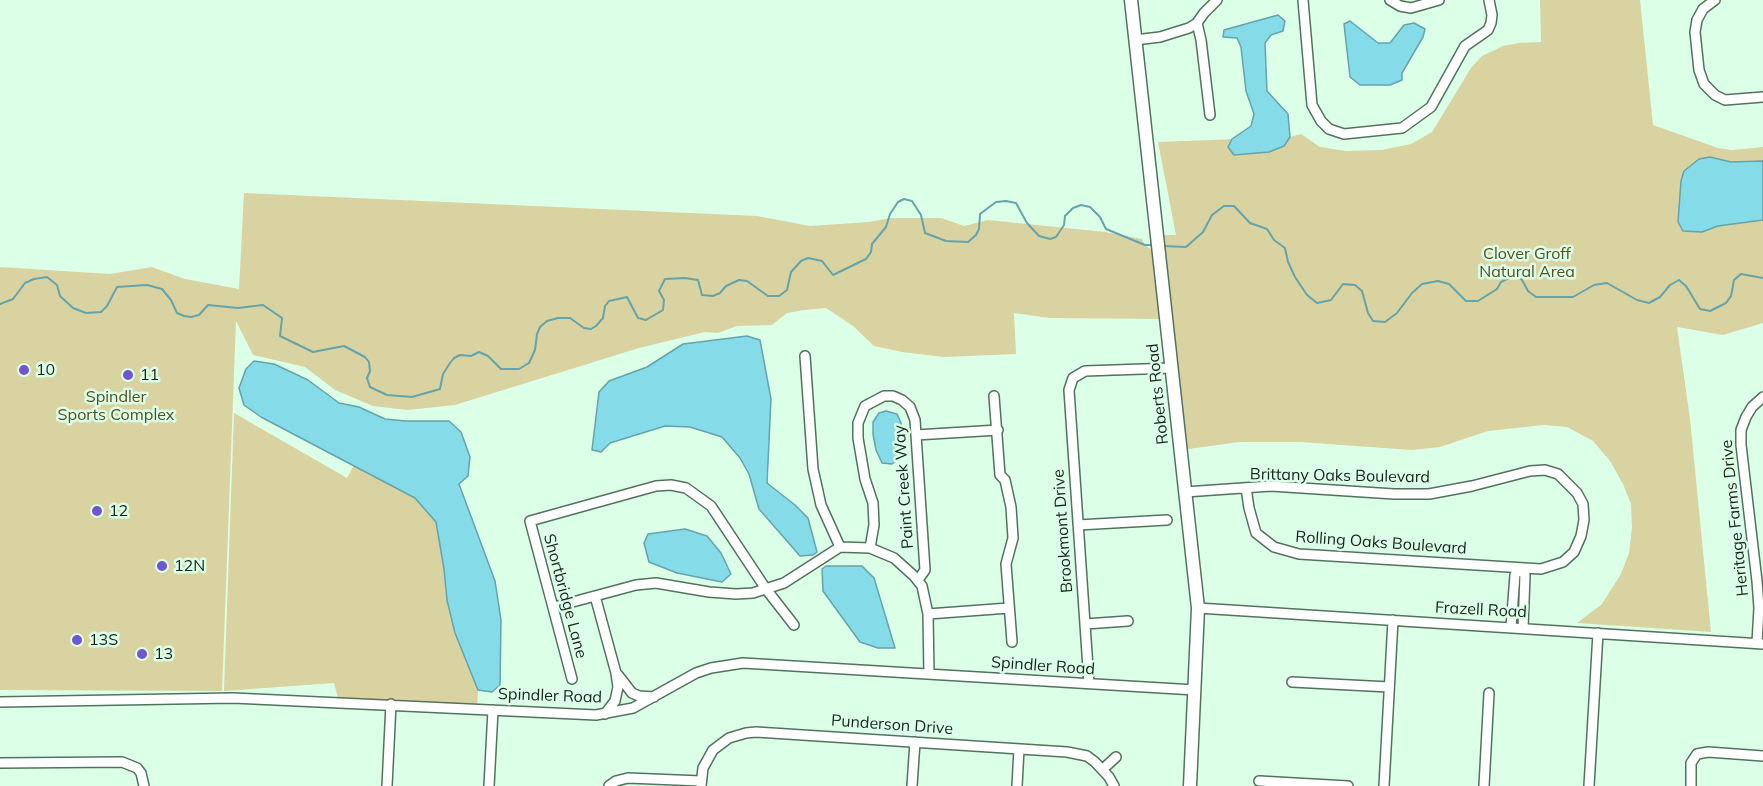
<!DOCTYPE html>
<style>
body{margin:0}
canvas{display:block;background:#dcffe7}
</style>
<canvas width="1763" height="786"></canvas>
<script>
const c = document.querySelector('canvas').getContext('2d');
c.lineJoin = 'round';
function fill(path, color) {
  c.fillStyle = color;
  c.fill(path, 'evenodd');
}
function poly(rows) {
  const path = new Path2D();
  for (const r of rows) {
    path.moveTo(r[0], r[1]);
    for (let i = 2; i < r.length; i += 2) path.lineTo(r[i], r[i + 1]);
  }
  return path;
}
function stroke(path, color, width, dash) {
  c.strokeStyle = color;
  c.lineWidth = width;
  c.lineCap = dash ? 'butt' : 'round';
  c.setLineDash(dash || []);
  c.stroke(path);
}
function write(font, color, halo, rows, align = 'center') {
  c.font = font + ' Mulish,sans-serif';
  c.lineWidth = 5;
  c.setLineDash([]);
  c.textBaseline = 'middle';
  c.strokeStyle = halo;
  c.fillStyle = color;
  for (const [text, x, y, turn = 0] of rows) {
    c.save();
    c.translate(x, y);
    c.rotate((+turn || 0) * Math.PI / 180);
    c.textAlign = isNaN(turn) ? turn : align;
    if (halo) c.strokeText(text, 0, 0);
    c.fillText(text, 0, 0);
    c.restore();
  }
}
fill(poly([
 [1540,0,1640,0,1653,125,1718,148,1732,150,1763,147,1763,323,1723,335,1677,327,1690,419,1711,632,1577,623,1602,604,1621,574,1629,553,1632,528,1631,504,1623,484,1610,461,1593,441,1567,427,1544,425,1488,431,1440,447,1412,450,1300,442,1240,442,1181,450,1166,319,1049,318,1014,313,1016,354,944,357,902,352,874,346,853,326,826,308,804,310,787,313,772,325,737,326,718,333,705,332,639,348,455,405,407,410,373,406,335,390,305,367,253,355,236,321,222,691,0,690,0,267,110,274,152,267,185,279,239,289,244,193,757,216,810,226,869,222,891,218,941,218,964,226,988,220,1105,232,1142,239,1145,245,1159,255,1157,235,1176,235,1158,142,1290,137,1301,134,1320,147,1346,151,1382,150,1411,144,1432,132,1471,68,1482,56,1503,46,1519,43,1541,42],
 [234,413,347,478,354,465,394,486,415,498,436,522,444,569,447,600,455,633,478,690,477,709,339,702,334,683,224,691]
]), '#d9d3a2');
const water = poly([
 [1278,15,1285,21,1283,31,1271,35,1265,43,1267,91,1288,114,1290,137,1284,146,1269,152,1234,155,1228,147,1232,139,1251,126,1254,114,1246,91,1241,47,1237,38,1223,37,1224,30,1278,15],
 [1350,21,1378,43,1390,43,1404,25,1414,23,1425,29,1423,37,1402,73,1402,80,1390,85,1360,85,1350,77,1344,24,1350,21],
 [1710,157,1731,162,1763,161,1763,220,1718,226,1702,232,1683,231,1678,222,1681,181,1684,171,1699,159,1710,157],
 [747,336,760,340,771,399,767,483,795,505,808,518,817,552,813,555,800,556,759,509,749,474,740,458,722,437,690,427,665,426,610,443,601,452,592,450,599,392,609,381,647,367,683,344,747,336],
 [254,361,274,364,308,380,339,403,359,407,385,419,406,421,449,421,461,432,470,457,468,476,459,484,495,581,501,620,500,685,492,692,478,690,455,633,447,600,444,569,436,522,415,498,261,417,244,405,239,388,246,369,254,361],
 [886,411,897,414,901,423,903,435,901,457,892,464,882,463,876,450,873,434,873,422,879,413,886,411],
 [685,529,707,536,721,553,731,574,722,582,677,573,649,562,644,543,648,534,685,529],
 [826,566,862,566,874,578,895,648,878,648,860,642,823,591,822,569,826,566]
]);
fill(water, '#85dbe8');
stroke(water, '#64a4aa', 1.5);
stroke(poly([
 [1163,246,1186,247,1203,232,1212,215,1224,206,1234,206,1250,223,1267,229,1274,240,1285,248,1288,262,1295,277,1307,295,1317,303,1331,300,1343,284,1355,285,1362,291,1368,313,1373,321,1385,322,1397,313,1412,293,1422,284,1438,281,1449,284,1466,301,1478,301,1497,289,1501,282,1515,275,1522,280,1528,291,1536,297,1573,297,1594,285,1607,283,1637,300,1649,303,1660,297,1670,285,1679,280,1686,286,1700,309,1710,311,1726,303,1731,296,1734,280,1741,274,1763,278],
 [0,304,13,299,25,283,34,279,47,277,57,285,60,296,73,308,86,313,101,312,107,306,117,287,147,285,162,289,171,300,177,313,184,316,191,317,199,315,208,305,238,308,263,305,282,318,280,336,313,352,344,346,365,357,369,362,370,371,367,378,370,387,387,395,412,397,440,389,443,374,450,363,454,358,460,355,471,356,479,352,488,356,501,369,519,369,529,363,535,350,537,334,540,327,547,321,558,318,570,318,584,328,591,329,596,326,603,318,605,306,609,301,627,297,638,318,646,320,663,310,664,300,659,291,665,279,685,278,698,280,702,295,713,296,720,293,726,286,739,280,747,281,768,296,779,296,787,290,791,272,801,261,808,258,822,261,833,275,866,259,871,252,872,244,886,227,890,214,898,202,904,199,912,201,921,215,925,233,946,241,968,242,976,235,979,229,980,214,996,202,1006,201,1016,203,1027,223,1039,236,1050,239,1056,237,1064,225,1065,216,1073,208,1081,205,1090,207,1100,217,1106,229,1145,245,1154,245]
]), '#64a4aa', 2);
const minor = poly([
 [1303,0,1312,105,1321,121,1329,129,1344,134,1402,128,1431,107,1465,46,1488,30,1491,23,1492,15,1489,0],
 [1390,0,1400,6,1411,8,1439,0],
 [1715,0,1703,9,1697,20,1695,32,1699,70,1704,84,1715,95,1725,100,1763,97],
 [1197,23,1201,40,1210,115],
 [1135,40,1160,37,1189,28,1197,23,1204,13,1217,0],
 [805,356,813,469,821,505,840,547],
 [1073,378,1069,390,1089,683],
 [1073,378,1085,371,1172,368],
 [994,396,1000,475,1005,480,1011,507,1013,538,1006,564,1012,642],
 [916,435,998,430],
 [1185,492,1271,486,1394,494,1429,494,1472,486,1530,471,1545,470,1558,474,1577,493,1583,504,1584,520,1581,536,1574,552,1563,562,1541,569,1299,554,1274,547,1256,533,1249,508,1246,488],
 [1078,525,1167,520],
 [870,548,874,525,873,503,865,479,858,438,858,423,865,406,884,396,893,396,902,400,910,407,915,420,925,570,918,580],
 [1519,568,1525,575,1523,628],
 [595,596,616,673,618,687,615,701,605,714],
 [554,607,636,585,656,583,709,592,736,594,753,593,784,583,840,547,870,548,894,558,914,576,922,586,928,614,929,674],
 [1198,608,1763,644],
 [928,614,1009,608],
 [1085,624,1128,621],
 [1511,627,1515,575,1519,568],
 [1757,643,1759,608,1757,581,1741,445,1741,430,1746,417,1752,407,1763,397],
 [618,675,632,693,639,696,654,697],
 [572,679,530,521,656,486,671,485,686,488,711,506,766,589,794,625],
 [1292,682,1389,687],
 [0,702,233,698,596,715,633,708,696,673,711,668,743,663,1195,690],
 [0,763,122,762,137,768,141,773,144,786],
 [1103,769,1116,757],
 [1259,781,1348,786],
 [387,786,391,704],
 [489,786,493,710],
 [609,786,616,781,628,778,701,781],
 [701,786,703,768,713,750,729,738,746,733,756,732,1067,752,1087,756,1095,762,1109,777,1114,786],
 [912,786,915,742],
 [1017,786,1019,749],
 [1384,786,1393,620],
 [1484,786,1489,693],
 [1589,786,1598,633],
 [1691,786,1691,763,1697,754,1708,752,1763,756]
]);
const major = poly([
 [1131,0,1198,608,1190,786]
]);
stroke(minor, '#53725e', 12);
stroke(major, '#53725e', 15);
stroke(minor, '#fff', 9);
stroke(major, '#fff', 12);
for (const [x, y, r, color] of [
 [24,370,6,"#7056cf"],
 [128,375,6,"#7056cf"],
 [97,511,6,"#7056cf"],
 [162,566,6,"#7056cf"],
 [77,640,6,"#7056cf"],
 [142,654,6,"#7056cf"]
]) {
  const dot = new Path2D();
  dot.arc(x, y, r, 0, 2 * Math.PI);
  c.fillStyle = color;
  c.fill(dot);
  stroke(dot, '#dcffe7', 2);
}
write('16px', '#564f1e', '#dcffe7', [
 ["Clover Groff",1527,254],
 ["Natural Area",1527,272],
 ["Spindler",116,397],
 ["Sports Complex",116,415]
]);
write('16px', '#17231b', '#dcffe7', [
 ["10",36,370],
 ["11",140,375],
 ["12",109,511],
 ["12N",174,566],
 ["13S",89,640],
 ["13",154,654]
], 'left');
write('16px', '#17231b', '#dcffe7', [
 ["Roberts Road",1158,394,-96],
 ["Brittany Oaks Boulevard",1340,476,1],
 ["Paint Creek Way",904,487,-94],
 ["Heritage Farms Drive",1735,518,-96],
 ["Brookmont Drive",1063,531,-94],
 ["Rolling Oaks Boulevard",1381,543,4],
 ["Shortbridge Lane",565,596,75],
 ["Frazell Road",1481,610,3],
 ["Spindler Road",1043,666,4],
 ["Spindler Road",550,696,2],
 ["Punderson Drive",892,725,4]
]);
</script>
